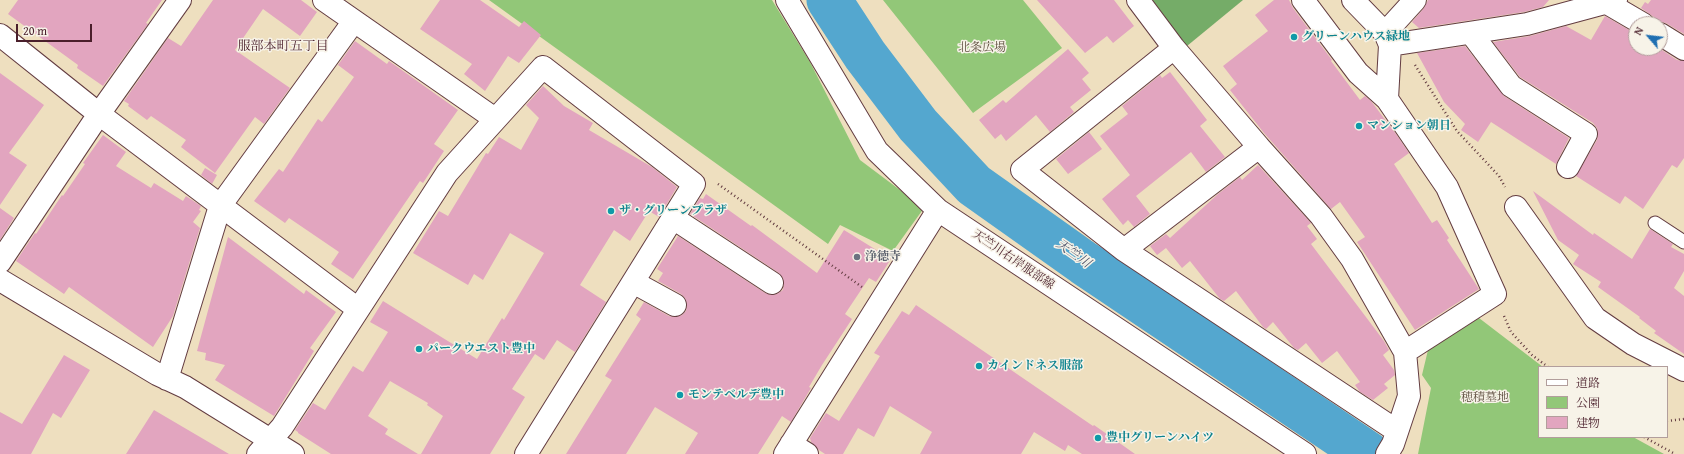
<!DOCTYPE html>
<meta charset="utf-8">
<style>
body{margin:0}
#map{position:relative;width:1684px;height:454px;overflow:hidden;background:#eedfbf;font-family:"Gentium Book Plus","Noto Serif JP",serif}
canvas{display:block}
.legend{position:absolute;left:1538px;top:366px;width:130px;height:72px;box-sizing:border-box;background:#f7f3e8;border:1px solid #b29e9c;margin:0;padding:5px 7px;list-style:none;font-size:12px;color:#4a1f2b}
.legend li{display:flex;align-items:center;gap:8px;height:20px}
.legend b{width:20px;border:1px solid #b29e9c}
.north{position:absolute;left:1628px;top:16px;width:40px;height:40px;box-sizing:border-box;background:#f7f3e8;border:1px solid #b29e9c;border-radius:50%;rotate:298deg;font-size:11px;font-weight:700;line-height:16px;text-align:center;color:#4a1f2b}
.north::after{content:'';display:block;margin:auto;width:14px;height:18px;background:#1f6fb2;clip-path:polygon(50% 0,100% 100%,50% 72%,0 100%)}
.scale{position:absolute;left:16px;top:24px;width:76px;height:18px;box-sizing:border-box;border:2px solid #4a1f2b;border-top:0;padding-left:5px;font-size:12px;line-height:14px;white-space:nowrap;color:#4a1f2b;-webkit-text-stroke:3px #f7f3e8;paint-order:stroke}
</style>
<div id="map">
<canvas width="1684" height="454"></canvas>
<ul class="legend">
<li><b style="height:5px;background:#fff"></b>道路</li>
<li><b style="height:11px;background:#92c778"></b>公園</li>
<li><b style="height:11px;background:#e2a5bf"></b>建物</li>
</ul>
<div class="north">N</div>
<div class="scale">20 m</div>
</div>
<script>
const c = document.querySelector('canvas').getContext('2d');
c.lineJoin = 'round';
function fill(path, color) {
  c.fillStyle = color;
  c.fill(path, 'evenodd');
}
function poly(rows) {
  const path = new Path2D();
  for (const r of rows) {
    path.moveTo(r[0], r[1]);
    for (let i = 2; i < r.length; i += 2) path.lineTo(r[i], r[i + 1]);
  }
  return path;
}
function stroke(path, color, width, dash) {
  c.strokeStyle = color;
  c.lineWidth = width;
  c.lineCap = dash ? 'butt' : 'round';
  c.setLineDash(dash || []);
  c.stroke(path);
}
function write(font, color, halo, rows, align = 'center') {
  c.font = font + ' "Gentium Book Plus","Noto Serif JP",serif';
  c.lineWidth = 3;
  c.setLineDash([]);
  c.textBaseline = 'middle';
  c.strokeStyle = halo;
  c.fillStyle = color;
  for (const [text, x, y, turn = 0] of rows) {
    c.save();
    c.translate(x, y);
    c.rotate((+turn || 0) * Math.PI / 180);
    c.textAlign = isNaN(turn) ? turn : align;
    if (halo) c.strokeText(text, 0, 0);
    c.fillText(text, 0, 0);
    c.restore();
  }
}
fill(poly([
 [489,0,772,0,810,62,860,160,924,208,893,251,840,225,828,244],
 [883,0,1023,0,1062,48,973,113],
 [1479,318,1543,367,1539,367,1539,437,1633,437,1664,454,1418,454,1431,388,1422,375,1428,350]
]), '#92c778');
fill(poly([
 [1151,0,1243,0,1187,46]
]), '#75ac68');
stroke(poly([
 [829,0,865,55,918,125,974,185,1084,263,1368,454]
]), '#54a7cf', 45);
fill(poly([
 [18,0,162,0,146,23,148,24,103,86,77,68,78,65,8,14],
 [213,0,301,0,317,12,300,36,263,9,235,50,290,88,264,124,255,117,215,173,181,147,186,140,151,116,147,120,128,106,129,104,124,101,168,38,181,46],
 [440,0,480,0,519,27,524,21,541,35,519,63,508,56,485,91,464,74,472,64,420,29],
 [1037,0,1114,0,1134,26,1113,43,1107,36,1085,53],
 [1274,0,1289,0,1293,8,1332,60,1331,61,1360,100,1365,96,1371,101,1396,134,1409,153,1394,164,1432,223,1437,220,1449,238,1447,240,1479,289,1415,330,1357,242,1365,237,1340,202,1331,209,1264,133,1230,90,1237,84,1223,66,1268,31,1255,15],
 [1428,0,1549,0,1543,7,1524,12,1419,28,1412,22,1424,8],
 [1651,0,1684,0,1684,34,1666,23,1661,22,1655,23,1654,17,1641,8,1645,2,1648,4],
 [1605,16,1636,34,1636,48,1659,48,1677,60,1684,61,1684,158,1677,168,1672,165,1643,209,1625,196,1620,204,1576,176,1597,140,1598,134,1597,128,1593,123,1520,77,1493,42,1530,36,1566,26,1591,40],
 [355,41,387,64,389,61,458,110,434,144,444,151,423,183,420,181,353,279,331,264,339,252,289,218,285,223,254,201,279,169,283,172,318,119,322,122,354,77,338,65],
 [1465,46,1504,96,1569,138,1556,164,1491,122,1478,142,1461,130,1465,124,1444,102,1417,53],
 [1068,49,1089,73,1082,79,1091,90,1070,107,1074,112,1050,132,1036,115,1006,141,1001,134,995,139,979,120,1003,100,1006,103],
 [1170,72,1207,120,1200,126,1225,157,1206,172,1191,152,1136,196,1150,214,1134,227,1128,220,1123,225,1102,199,1130,175,1100,136,1128,114,1122,106,1160,75,1162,78],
 [0,73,44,105,9,153,27,165,0,205],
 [543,86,564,106,593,123,589,130,652,167,677,187,659,217,649,211,630,241,614,230,580,285,606,302,575,352,557,340,544,360,535,354,512,389,525,397,490,454,421,454,443,416,427,405,428,403,390,381,368,416,388,429,385,434,418,454,331,454,298,433,298,432,295,430,313,403,325,410,353,366,363,372,388,332,370,322,383,301,477,359,502,318,504,320,544,253,510,233,483,280,474,274,468,285,413,253,439,211,448,216,486,153,488,154,499,137,521,150,539,118,526,105],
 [1089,132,1102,149,1068,174,1056,159],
 [103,135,126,152,116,166,151,188,154,183,183,201,186,196,201,206,199,210,201,211,193,222,200,228,173,316,153,347,69,287,64,294,16,261,35,233,36,234,62,195,63,196,85,164,83,163],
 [1258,165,1311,223,1307,226,1317,239,1311,244,1384,341,1389,350,1383,355,1394,370,1395,375,1384,384,1388,388,1373,400,1360,392,1355,385,1360,382,1337,351,1322,363,1306,343,1298,350,1294,348,1273,322,1266,329,1263,327,1236,291,1224,301,1220,299,1190,261,1182,268,1166,248,1157,255,1150,246,1166,234,1170,238,1218,194,1240,177,1242,180],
 [205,168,217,175,212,184,201,175],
 [1533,191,1593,235,1594,233,1632,259,1650,229,1673,244,1671,247,1684,254,1684,271,1674,288,1684,296,1684,354,1654,333,1656,331,1639,318,1640,317,1598,287,1601,282,1573,264,1579,255,1558,240],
 [706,194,751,226,752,225,817,273,844,230,891,259,876,282,869,278,845,314,852,319,822,365,809,387,811,388,791,422,782,416,758,454,685,454,698,433,655,407,626,454,566,454,612,380,605,376,641,319,636,315,644,302,669,316,675,317,682,315,686,311,687,304,685,298,681,294,658,281,663,273,657,269,678,236,765,293,771,295,777,294,783,290,784,284,783,278,779,273,690,214,700,198,703,199],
 [0,208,14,218,0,240],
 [228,237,304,294,306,290,336,312,310,348,314,351,274,416,215,380,225,365,205,360,206,353,197,351],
 [916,305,1093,426,1094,425,1135,454,1082,454,1068,445,1065,451,1034,432,1021,454,920,454,932,432,890,406,874,437,858,428,843,454,825,454,819,450,811,442,810,438,826,413,839,421,880,356,874,353,902,311,909,315],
 [64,355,90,370,61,418,53,413,31,454,0,454,0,412,22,424],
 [154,410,229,454,126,454]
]), '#e2a5bf');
const service = poly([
 [1655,223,1684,242]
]);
const minor = poly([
 [324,0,495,119],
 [787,0,877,151,938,210,1305,454],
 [1138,0,1174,48,1259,147,1321,216,1352,259,1405,352,1409,396,1393,444,1387,454],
 [1303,0,1358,73,1387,99],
 [1353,0,1385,33],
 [1607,3,1643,24],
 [1471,33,1511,86,1586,134,1568,167],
 [1660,34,1684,49],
 [0,35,99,114,358,309],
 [1390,45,1527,24,1616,0],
 [1174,48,1022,170,1124,250,1397,431],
 [1516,207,1595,318,1633,344,1684,370],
 [673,218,772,283],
 [1124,250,1259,147],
 [0,262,99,114,180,0],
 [0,280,157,374,185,387,293,454],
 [633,282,675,305],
 [1405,352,1495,294,1447,187,1387,99,1390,45,1385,33,1415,0],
 [167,379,220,206,354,21],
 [791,444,807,454],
 [258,454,282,427,447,173,543,67,694,184,526,454],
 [785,454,938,210]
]);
stroke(service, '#633c41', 15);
stroke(minor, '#633c41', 24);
stroke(poly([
 [1415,65,1457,131,1499,176,1505,187],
 [718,184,862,287],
 [1504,316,1511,332,1532,355,1548,367],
 [1667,421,1684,419],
 [1644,437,1675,454]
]), '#633c41', 2.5, [1, 3]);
stroke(service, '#fff', 13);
stroke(minor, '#fff', 22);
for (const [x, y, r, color] of [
 [1294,37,4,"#0f9aa8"],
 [1359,126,4,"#0f9aa8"],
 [611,211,4,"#0f9aa8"],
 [857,257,4,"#6b7280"],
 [419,349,4,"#0f9aa8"],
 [979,366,4,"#0f9aa8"],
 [680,395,4,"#0f9aa8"],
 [1098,438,4,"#0f9aa8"]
]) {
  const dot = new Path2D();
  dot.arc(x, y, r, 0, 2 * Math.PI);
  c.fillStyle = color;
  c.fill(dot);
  stroke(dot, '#f7f3e8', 1.5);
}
write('bold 12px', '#0d838f', '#f7f3e8', [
 ["グリーンハウス緑地",1302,37],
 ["マンション朝日",1367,126],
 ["ザ・グリーンプラザ",619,211],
 ["パークウエスト豊中",427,349],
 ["カインドネス服部",987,366],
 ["モンテベルデ豊中",688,395],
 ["豊中グリーンハイツ",1106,438]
], 'left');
write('12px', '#605142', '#f7f3e8', [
 ["北条広場",982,48],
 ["穂積墓地",1485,398]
]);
write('bold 12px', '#5b616d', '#f7f3e8', [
 ["浄徳寺",865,257]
], 'left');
write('12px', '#4a1f2b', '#f7f3e8', [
 ["天竺川右岸服部線",1013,260,34]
]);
write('13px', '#4a1f2b', '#f7f3e8', [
 ["服部本町五丁目",283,47]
]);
write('italic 13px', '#4e556d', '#f7f3e8', [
 ["天竺川",1073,254,35]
]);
</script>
